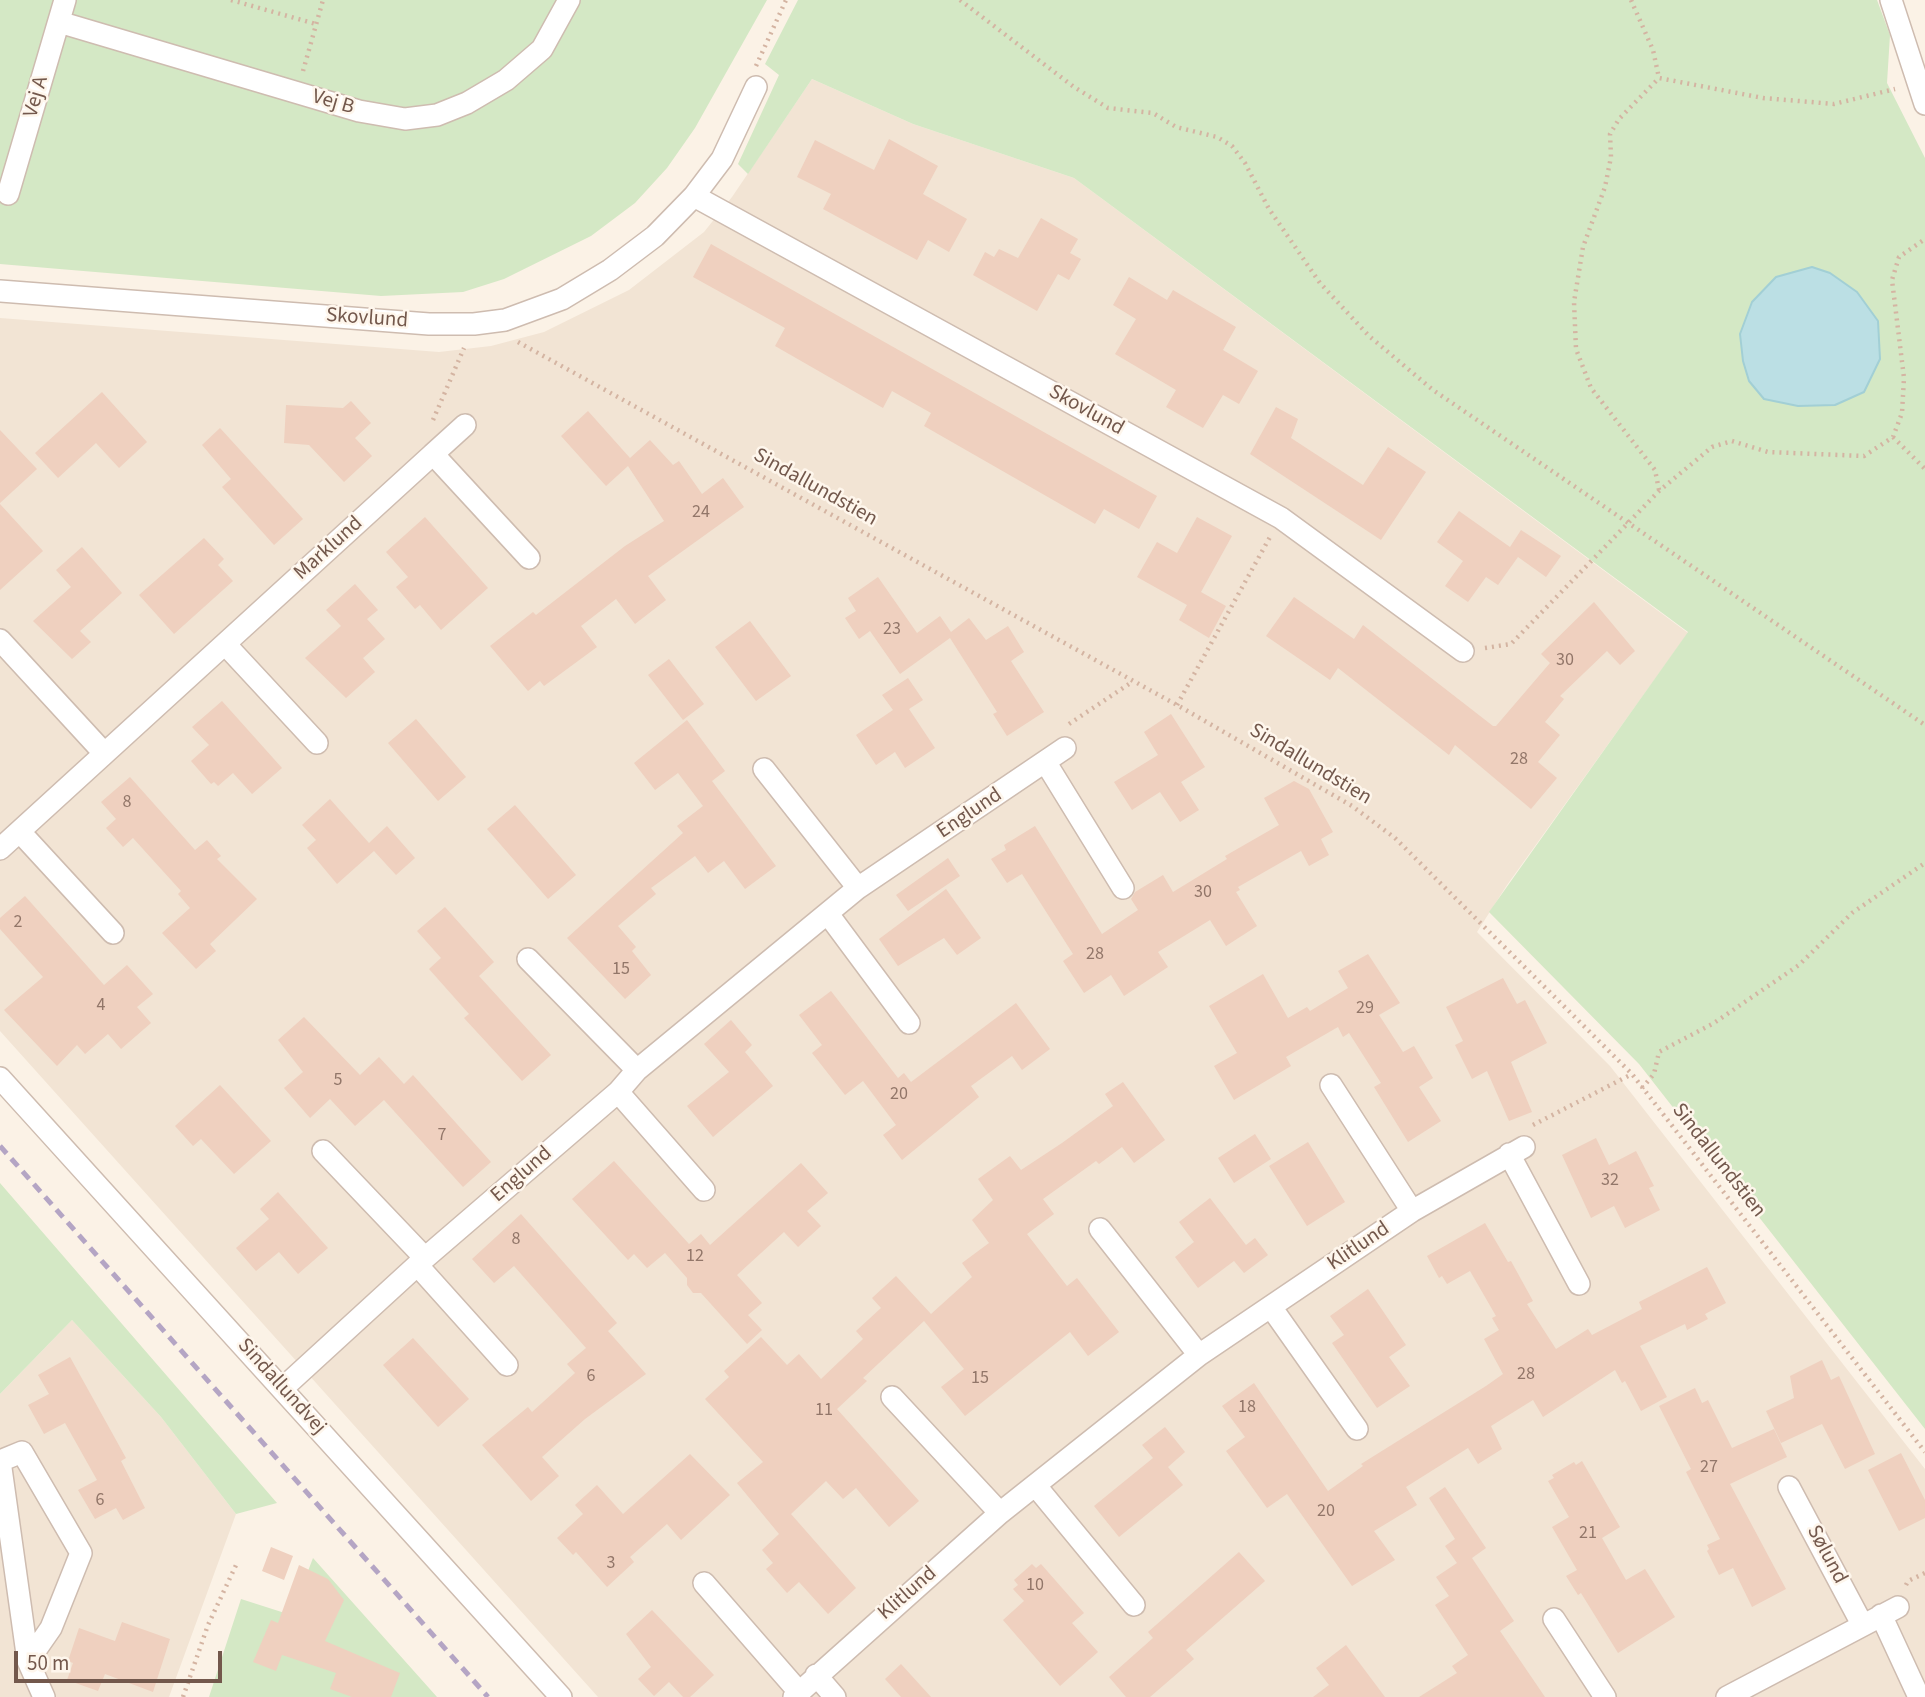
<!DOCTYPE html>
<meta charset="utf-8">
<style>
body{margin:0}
#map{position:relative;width:1925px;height:1697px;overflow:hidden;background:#fbf2e6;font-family:"Source Sans 3",sans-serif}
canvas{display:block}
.scale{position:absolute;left:14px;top:1651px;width:208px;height:32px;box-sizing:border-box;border:4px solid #73584c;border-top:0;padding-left:9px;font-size:21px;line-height:24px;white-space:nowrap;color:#73584c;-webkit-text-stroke:5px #fef6ec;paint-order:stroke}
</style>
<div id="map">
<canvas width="1925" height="1697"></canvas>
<div class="scale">50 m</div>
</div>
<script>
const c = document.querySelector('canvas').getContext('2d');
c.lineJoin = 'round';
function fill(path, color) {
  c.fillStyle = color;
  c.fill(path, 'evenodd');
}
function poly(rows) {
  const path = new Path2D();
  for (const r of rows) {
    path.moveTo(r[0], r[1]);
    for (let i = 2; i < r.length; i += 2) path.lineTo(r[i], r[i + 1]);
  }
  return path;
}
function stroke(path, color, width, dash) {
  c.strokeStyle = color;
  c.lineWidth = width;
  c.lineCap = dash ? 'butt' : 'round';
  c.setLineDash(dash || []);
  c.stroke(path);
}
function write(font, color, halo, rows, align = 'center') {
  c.font = font + ' "Source Sans 3",sans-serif';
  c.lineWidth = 5;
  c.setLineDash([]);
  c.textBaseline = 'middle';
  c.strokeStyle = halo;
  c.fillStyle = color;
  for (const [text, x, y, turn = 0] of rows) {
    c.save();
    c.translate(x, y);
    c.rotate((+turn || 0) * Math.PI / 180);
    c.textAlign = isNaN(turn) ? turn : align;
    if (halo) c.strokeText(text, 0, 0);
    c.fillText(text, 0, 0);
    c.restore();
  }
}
fill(poly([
 [812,79,913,124,1074,178,1688,633,1507,885,1477,932,1610,1066,1925,1469,1925,1697,598,1697,0,1031,0,318,439,352,491,346,544,332,629,290,704,232,732,197],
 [72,1320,161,1417,236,1514,169,1697,0,1697,0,1394]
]), '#f2e4d4');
fill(poly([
 [0,0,767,0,695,128,667,168,635,203,591,236,504,279,463,292,381,296,0,264],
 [798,0,1877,0,1890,35,1887,83,1925,158,1925,1429,1639,1064,1489,912,1688,632,1074,178,913,124,812,79,748,174,738,164,779,75,765,64],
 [0,1183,277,1503,236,1514,161,1417,72,1320,0,1394],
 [313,1558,437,1697,209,1697,241,1599,291,1615]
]), '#d4e8c5');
const water = poly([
 [1812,267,1830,273,1857,292,1878,321,1880,359,1864,392,1835,405,1798,406,1764,399,1749,381,1743,361,1740,334,1752,302,1776,277,1812,267]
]);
fill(water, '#bbdfe4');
stroke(water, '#a2cfd5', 2);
fill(poly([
 [889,139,938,166,923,194,967,219,949,252,928,240,917,260,823,209,831,194,797,177,815,140,874,170],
 [1041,218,1078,239,1070,253,1081,259,1069,280,1058,274,1037,311,973,275,985,252,994,257,999,249,1018,258],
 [711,244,1157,496,1139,529,1104,509,1095,524,924,426,931,413,892,391,883,408,775,346,785,328,693,277],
 [1129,277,1167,300,1173,290,1236,327,1223,350,1258,371,1239,404,1223,395,1203,428,1166,407,1176,390,1115,354,1136,319,1113,305],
 [102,392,147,442,119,468,96,443,58,478,35,453],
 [351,401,371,423,355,438,372,456,344,482,309,445,284,443,286,405,343,408],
 [1276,407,1298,419,1291,438,1363,485,1388,447,1426,472,1381,540,1250,454],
 [588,411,630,458,650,440,673,465,679,461,702,494,723,478,744,507,648,576,666,600,635,624,616,599,581,626,597,647,544,686,540,681,528,691,490,646,533,612,536,615,625,546,664,521,628,466,606,486,561,436],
 [220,428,303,519,274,545,222,487,231,479,202,445],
 [0,430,37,469,0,503],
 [0,504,43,551,0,590],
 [1459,511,1510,547,1521,530,1561,556,1546,577,1518,557,1498,585,1486,577,1468,602,1445,586,1463,561,1437,542],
 [425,517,488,588,441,630,420,605,415,609,396,587,408,577,386,552],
 [1197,517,1232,536,1201,592,1226,606,1209,638,1179,620,1187,605,1137,577,1157,542,1177,553],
 [204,538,224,559,218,565,233,581,174,634,139,595],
 [82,547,122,593,80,631,91,642,72,659,33,621,71,587,56,570],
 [878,577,917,633,940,616,951,632,969,618,986,640,1008,626,1024,652,1011,661,1044,712,1007,736,993,714,997,712,950,638,900,674,870,631,859,639,845,618,856,611,848,598],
 [355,584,378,610,367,619,385,639,363,658,375,672,346,698,305,658,341,626,326,610],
 [1294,597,1354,639,1363,625,1493,726,1496,726,1550,663,1541,654,1594,602,1635,651,1620,665,1607,651,1560,696,1564,699,1545,722,1560,735,1538,762,1557,778,1531,809,1455,745,1449,755,1338,668,1330,680,1266,636],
 [750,621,791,676,756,701,715,647],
 [669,659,704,704,683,720,648,675],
 [908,678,923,700,909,709,935,748,905,768,895,752,876,765,856,735,893,710,882,695],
 [222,701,282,768,252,794,233,773,218,786,214,782,211,784,191,761,209,745,192,727],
 [1171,714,1205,767,1181,782,1199,810,1180,822,1160,792,1132,810,1114,782,1158,755,1144,732],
 [416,719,466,777,438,801,388,743],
 [687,720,725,771,712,781,776,866,745,889,724,861,708,873,695,856,651,888,656,894,618,926,636,947,632,951,651,975,625,999,567,938,683,833,677,826,703,806,678,773,655,790,634,763],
 [130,777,195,850,207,840,221,856,217,859,257,899,210,944,216,951,196,969,162,933,190,908,178,894,181,891,133,838,123,847,106,828,116,819,101,802],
 [1294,781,1309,789,1333,832,1321,839,1329,855,1309,866,1301,851,1238,887,1240,890,1236,892,1257,926,1226,946,1210,920,1158,952,1168,967,1124,996,1111,975,1084,993,1063,961,1073,954,1022,874,1007,883,991,859,1006,850,1004,845,1035,826,1102,934,1138,910,1131,899,1135,892,1163,875,1173,892,1227,859,1225,856,1279,825,1264,798],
 [330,799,369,843,387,826,415,858,396,875,374,851,337,884,307,848,316,840,302,825],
 [515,805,576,875,548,899,487,829],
 [948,858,960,876,908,911,896,895],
 [946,889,981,938,957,955,944,938,898,966,879,939],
 [25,896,104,985,127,965,153,994,137,1007,151,1023,121,1049,108,1034,85,1054,77,1045,57,1066,4,1010,43,977,0,929,0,918],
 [445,907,494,962,479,976,551,1055,522,1081,464,1018,469,1014,429,969,441,958,417,931],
 [1368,954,1400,1003,1379,1015,1403,1052,1414,1046,1433,1078,1419,1087,1441,1121,1408,1142,1374,1087,1381,1083,1349,1033,1343,1037,1338,1027,1286,1057,1291,1066,1234,1100,1214,1066,1237,1053,1209,1006,1263,974,1288,1018,1307,1007,1310,1011,1348,988,1338,971],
 [1503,978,1517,1004,1525,1000,1547,1043,1511,1062,1532,1112,1509,1121,1487,1071,1472,1079,1455,1045,1463,1041,1446,1007],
 [831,991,898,1078,904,1073,911,1082,1016,1003,1050,1049,1022,1070,1012,1056,971,1086,979,1097,902,1160,883,1135,896,1125,863,1081,845,1095,812,1053,822,1045,799,1015],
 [304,1017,360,1075,379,1057,404,1084,413,1075,491,1162,463,1187,384,1100,355,1126,330,1099,310,1118,284,1088,303,1072,278,1040],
 [731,1020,752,1045,745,1052,773,1086,713,1137,687,1106,729,1072,704,1044],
 [1123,1082,1165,1140,1134,1163,1122,1147,1099,1164,1096,1161,1043,1199,1054,1214,1027,1234,1067,1286,1077,1278,1119,1332,1088,1356,1070,1332,965,1416,941,1387,964,1369,924,1321,863,1378,867,1381,837,1409,919,1501,889,1527,856,1488,843,1499,826,1481,791,1514,856,1588,828,1614,799,1582,787,1593,766,1569,773,1563,762,1550,779,1534,737,1483,763,1462,705,1399,729,1377,724,1371,761,1337,787,1365,799,1354,821,1379,863,1339,856,1331,881,1308,872,1298,896,1276,931,1314,972,1277,962,1263,989,1243,972,1220,993,1200,978,1179,1010,1156,1021,1170,1062,1143,1113,1106,1105,1094],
 [220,1085,271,1141,234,1174,201,1139,193,1146,175,1126],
 [1255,1134,1271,1159,1234,1183,1218,1158],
 [1596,1138,1609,1165,1636,1151,1654,1186,1649,1188,1660,1210,1625,1228,1614,1206,1591,1218,1562,1155],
 [1308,1142,1345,1202,1307,1226,1269,1166],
 [614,1161,689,1244,701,1234,710,1245,801,1163,828,1193,807,1211,821,1226,798,1247,784,1232,737,1275,762,1303,748,1315,762,1330,747,1344,701,1293,693,1293,687,1285,687,1278,665,1253,647,1268,634,1254,628,1260,572,1199],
 [278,1192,328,1248,298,1274,279,1252,256,1271,236,1248,269,1219,260,1209],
 [1210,1198,1246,1245,1255,1238,1268,1255,1244,1273,1234,1261,1198,1288,1175,1257,1194,1242,1179,1222],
 [521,1214,617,1323,608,1331,646,1374,585,1419,542,1457,559,1476,531,1501,482,1445,528,1407,532,1412,575,1373,567,1364,586,1348,514,1266,494,1283,472,1259],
 [1485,1223,1508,1262,1511,1261,1533,1301,1527,1304,1556,1349,1588,1329,1592,1335,1642,1309,1639,1302,1707,1267,1726,1303,1705,1314,1708,1319,1687,1330,1685,1324,1640,1346,1667,1397,1641,1411,1625,1381,1622,1383,1615,1370,1543,1417,1533,1400,1491,1426,1502,1449,1478,1464,1468,1448,1406,1487,1417,1505,1374,1531,1395,1560,1352,1586,1287,1494,1267,1508,1226,1451,1245,1437,1222,1406,1254,1383,1328,1491,1363,1466,1361,1464,1486,1386,1503,1374,1484,1339,1499,1330,1492,1318,1496,1316,1470,1271,1447,1284,1442,1276,1439,1278,1427,1256],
 [1368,1289,1406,1345,1389,1357,1410,1386,1377,1408,1332,1343,1344,1335,1330,1316],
 [413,1338,469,1399,438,1427,383,1365],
 [70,1357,126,1458,121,1461,145,1508,123,1520,116,1508,95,1519,78,1490,97,1480,65,1423,44,1434,28,1405,49,1394,38,1375],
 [1822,1360,1831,1380,1839,1376,1875,1454,1845,1469,1822,1424,1781,1443,1766,1411,1794,1398,1790,1376],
 [1695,1388,1702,1403,1708,1400,1732,1448,1774,1429,1787,1457,1730,1484,1786,1589,1752,1607,1733,1568,1719,1575,1707,1551,1709,1549,1707,1545,1720,1539,1686,1472,1691,1469,1659,1406],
 [1165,1427,1185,1452,1168,1467,1183,1485,1119,1537,1094,1506,1153,1458,1142,1445],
 [1901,1453,1925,1500,1925,1518,1899,1531,1868,1470],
 [690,1454,730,1495,681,1540,667,1524,630,1557,634,1562,607,1587,576,1552,573,1555,557,1538,583,1514,575,1505,597,1485,623,1514],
 [1582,1461,1620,1527,1602,1538,1626,1580,1645,1569,1675,1617,1618,1653,1581,1593,1578,1595,1566,1576,1577,1570,1552,1527,1569,1517,1548,1481,1554,1478,1552,1475,1574,1462,1576,1465],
 [1445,1487,1486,1548,1472,1558,1514,1621,1500,1631,1545,1697,1419,1697,1457,1673,1452,1666,1468,1655,1435,1605,1449,1596,1436,1577,1457,1563,1445,1546,1455,1539,1429,1498],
 [271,1547,293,1556,284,1580,262,1571],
 [1239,1552,1265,1581,1186,1650,1194,1659,1150,1697,1126,1697,1109,1677,1153,1638,1148,1632],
 [1032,1564,1036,1568,1041,1564,1084,1613,1072,1623,1098,1652,1060,1686,1003,1620,1024,1601,1013,1589,1018,1585,1014,1580],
 [299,1565,328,1579,344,1600,325,1641,400,1673,391,1697,352,1697,330,1689,336,1673,282,1655,276,1671,253,1662,271,1620,278,1623],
 [652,1610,714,1675,690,1697,683,1697,669,1682,654,1696,638,1679,651,1667,626,1634],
 [122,1622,170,1639,153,1692,105,1674,98,1691,67,1680,73,1663,68,1661,79,1628,115,1641],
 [1346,1645,1385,1697,1313,1697,1329,1685,1316,1668],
 [901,1664,931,1697,901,1697,885,1679]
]), '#efd0bf');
const street = poly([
 [1891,0,1925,104],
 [59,22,359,111,405,119,437,115,467,103,506,80,542,49,569,0],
 [8,194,65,0],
 [694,196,1281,518,1463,651],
 [0,291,429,324,474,324,505,320,562,299,610,270,655,236,694,196,722,159,756,87],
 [465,425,433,454,529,558],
 [0,640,104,753],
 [225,644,317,743],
 [1046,763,1123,888],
 [764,769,858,888],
 [20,832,113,933],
 [0,849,433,454],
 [828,914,909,1023],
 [528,959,637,1070],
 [0,1078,561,1697],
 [1331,1085,1412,1211],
 [618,1092,704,1190],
 [323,1151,425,1258],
 [1509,1154,1579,1284],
 [1100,1229,1199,1355],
 [419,1267,507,1365],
 [1271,1307,1357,1429],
 [283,1388,425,1258,618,1092,637,1070,858,888,1065,748],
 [892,1397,1000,1513],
 [1035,1485,1134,1605],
 [1789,1487,1862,1624],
 [704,1583,799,1692],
 [1881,1615,1919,1697],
 [1554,1619,1605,1697],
 [28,1661,51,1628,81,1553,22,1452,0,1461,28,1661,44,1697],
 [816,1675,835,1697],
 [794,1697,1000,1513,1199,1355,1412,1211,1524,1147],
 [1727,1697,1898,1607]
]);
stroke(street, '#cebcb0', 24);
stroke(poly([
 [231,0,316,24],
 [960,0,1074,87,1108,108,1153,113,1176,127,1217,137,1232,146,1245,163,1269,209,1320,283,1369,336,1433,390,1925,725],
 [1631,0,1653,50,1659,78,1763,98,1834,104,1895,89],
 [756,66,786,0],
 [303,71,323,0],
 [518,342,1177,705,1352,806,1395,838,1632,1074,1925,1452],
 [433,420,464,348],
 [1893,437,1925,469],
 [1659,490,1655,470,1591,388,1576,349,1574,302,1583,247,1605,187,1611,157,1610,134,1619,119,1659,78],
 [1485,648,1511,644,1659,491,1712,447,1732,441,1768,452,1864,456,1893,437,1902,413,1904,378,1892,280,1899,257,1925,239],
 [1177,705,1270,537],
 [1069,724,1132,682],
 [1642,1088,1654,1074,1659,1052,1714,1023,1799,965,1852,913,1925,863],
 [1533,1125,1632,1074],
 [1906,1585,1908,1581,1925,1573],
 [183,1697,208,1625,237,1563]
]), '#d4b4a2', 4.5, [2, 5]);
stroke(street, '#fff', 21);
stroke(poly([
 [0,1146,488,1697]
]), '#b4a5c4', 5, [10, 7]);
write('18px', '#927669', null, [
 ["24",701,513],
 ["23",892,630],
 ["30",1565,661],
 ["28",1519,760],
 ["8",127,803],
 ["30",1203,893],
 ["2",18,923],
 ["28",1095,955],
 ["15",621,970],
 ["4",101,1006],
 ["29",1365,1009],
 ["5",338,1081],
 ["20",899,1095],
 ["7",442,1136],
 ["32",1610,1181],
 ["8",516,1240],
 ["12",695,1257],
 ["28",1526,1375],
 ["6",591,1377],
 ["15",980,1379],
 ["18",1247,1408],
 ["11",824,1411],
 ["27",1709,1468],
 ["6",100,1501],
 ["20",1326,1512],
 ["21",1588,1534],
 ["3",611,1564],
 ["10",1035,1586]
]);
write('21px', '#73584c', '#fef6ec', [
 ["Vej A",37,97,-74],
 ["Vej B",333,103,16],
 ["Skovlund",367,319,4],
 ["Skovlund",1086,411,29],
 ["Sindallundstien",815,488,29],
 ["Marklund",329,549,-42],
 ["Sindallundstien",1310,765,31],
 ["Englund",970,814,-34],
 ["Sindallundstien",1718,1161,52],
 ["Englund",522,1175,-41],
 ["Klitlund",1359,1247,-34],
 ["Sindallundvej",281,1387,48],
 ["Sølund",1826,1555,62],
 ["Klitlund",908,1594,-41]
]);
</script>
